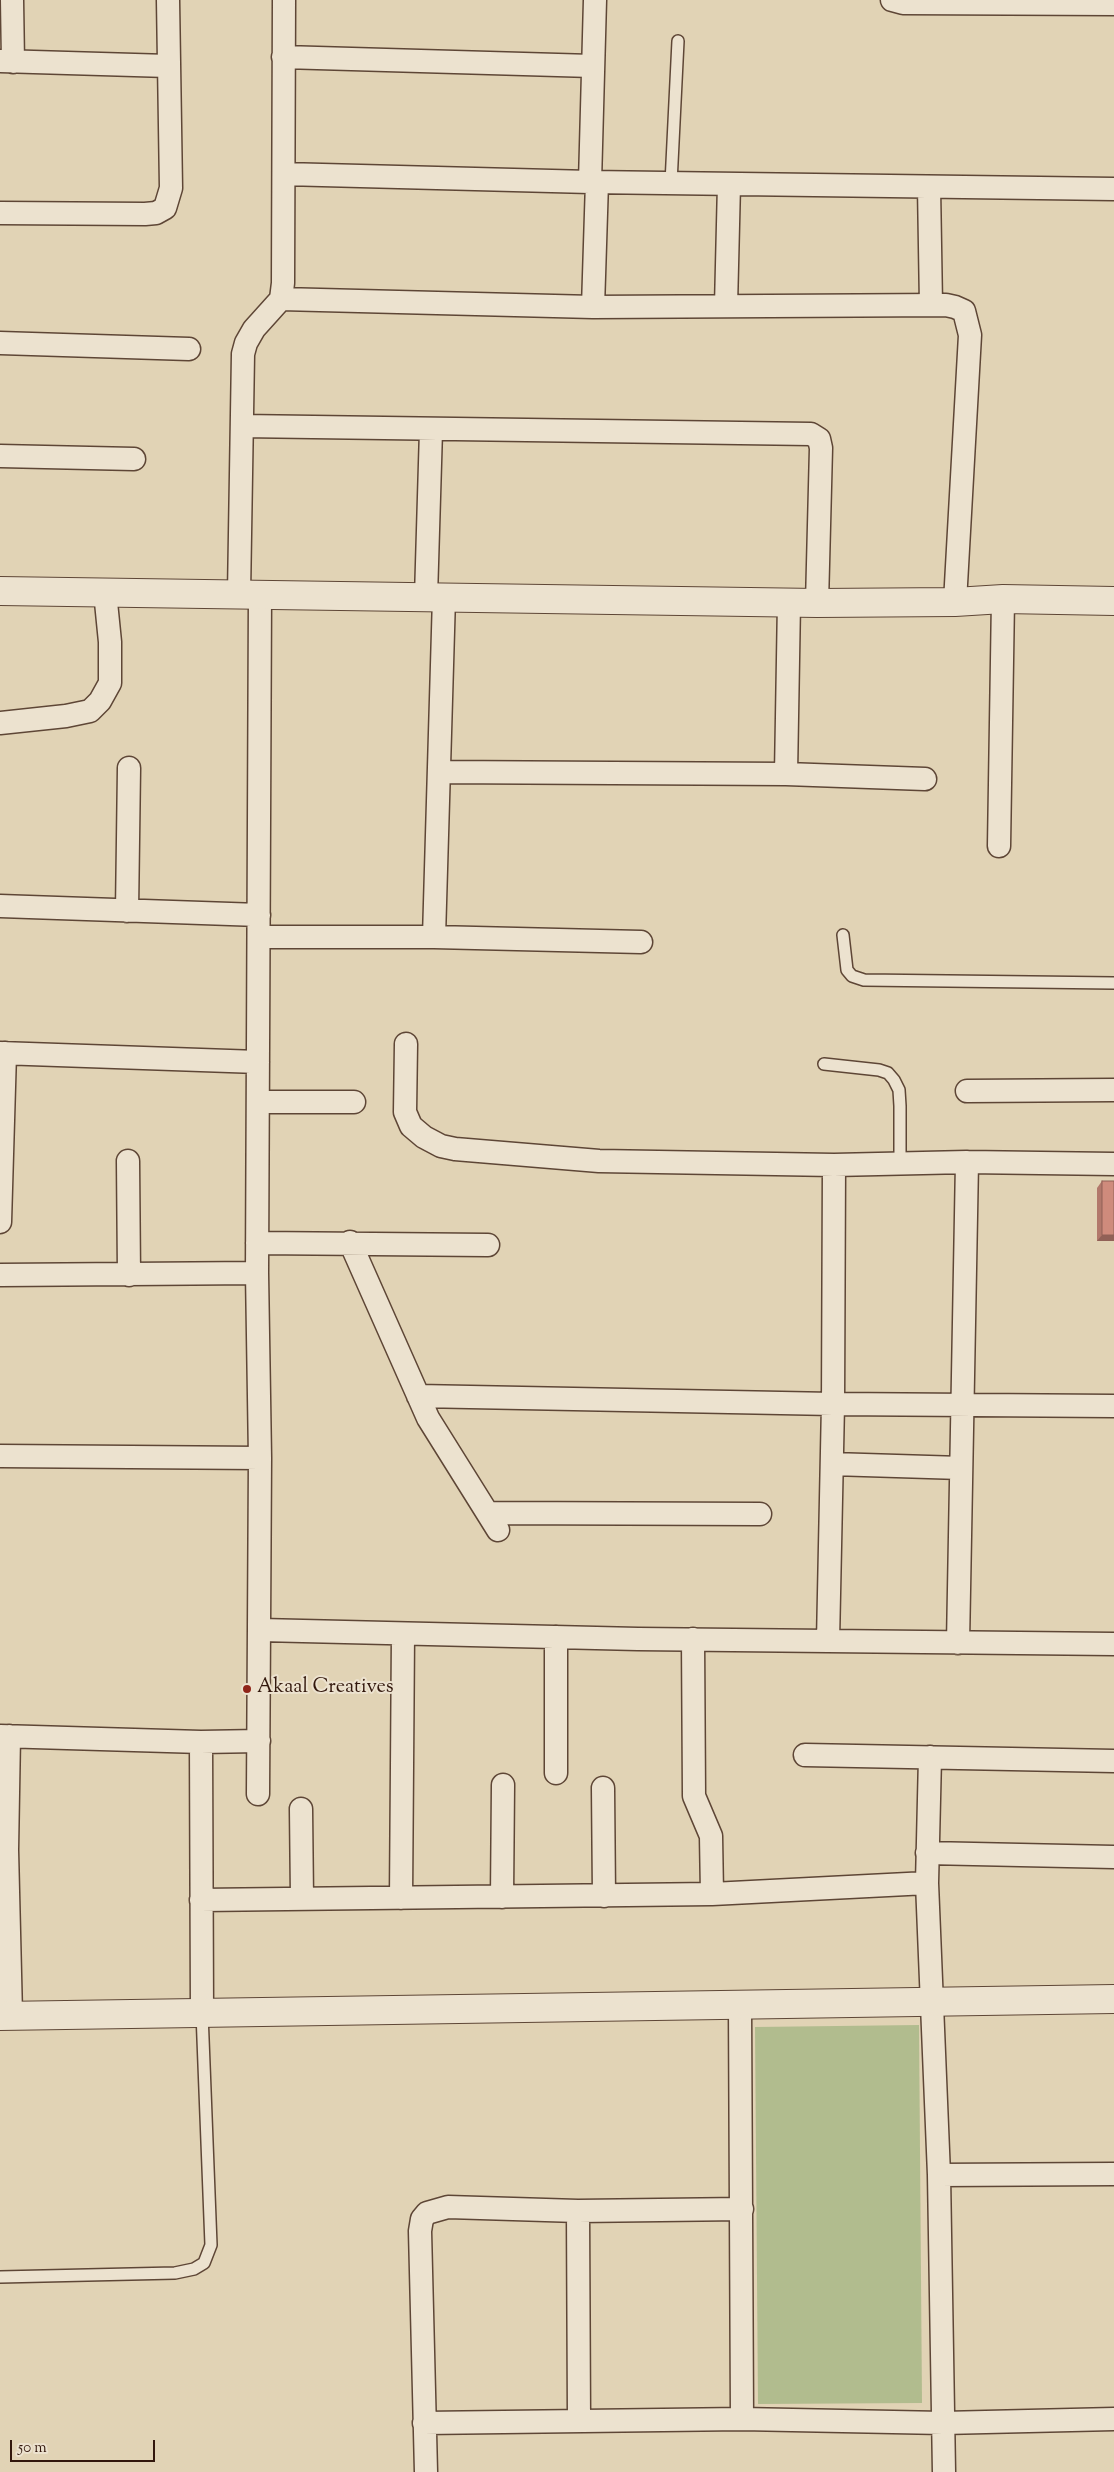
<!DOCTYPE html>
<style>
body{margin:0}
#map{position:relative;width:1114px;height:2472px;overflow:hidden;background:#e1d3b5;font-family:"Sorts Mill Goudy",serif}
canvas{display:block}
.scale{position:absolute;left:10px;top:2440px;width:145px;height:22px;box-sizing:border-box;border:2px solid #32170c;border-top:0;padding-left:6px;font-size:15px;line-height:18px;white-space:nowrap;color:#32170c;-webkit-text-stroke:4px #ece2cf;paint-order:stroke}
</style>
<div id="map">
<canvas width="1114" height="2472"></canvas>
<div class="scale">50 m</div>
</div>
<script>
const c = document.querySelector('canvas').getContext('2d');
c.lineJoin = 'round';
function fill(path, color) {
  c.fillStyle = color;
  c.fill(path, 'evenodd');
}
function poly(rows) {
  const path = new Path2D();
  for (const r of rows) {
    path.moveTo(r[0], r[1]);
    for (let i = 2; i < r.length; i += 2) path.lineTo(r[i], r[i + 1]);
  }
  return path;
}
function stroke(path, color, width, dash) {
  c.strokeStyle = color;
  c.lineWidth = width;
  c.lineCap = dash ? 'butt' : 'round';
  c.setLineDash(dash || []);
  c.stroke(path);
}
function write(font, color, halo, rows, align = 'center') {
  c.font = font + ' "Sorts Mill Goudy",serif';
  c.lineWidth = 4;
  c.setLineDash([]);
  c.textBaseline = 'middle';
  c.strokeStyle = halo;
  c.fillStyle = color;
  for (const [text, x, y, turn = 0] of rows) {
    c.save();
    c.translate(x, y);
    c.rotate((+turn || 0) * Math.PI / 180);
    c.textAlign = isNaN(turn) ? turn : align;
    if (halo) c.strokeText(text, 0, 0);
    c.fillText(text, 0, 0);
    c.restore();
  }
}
fill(poly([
 [919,2025,922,2403,758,2404,755,2027]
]), '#b1bc8e');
const service = poly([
 [671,183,678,41],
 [843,935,847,970,852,976,864,980,1114,983],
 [824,1064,879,1070,888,1073,894,1080,899,1090,900,1106,900,1163],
 [0,2277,175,2273,194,2269,204,2263,211,2245,202,2013]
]);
const minor = poly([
 [12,0,13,62],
 [892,0,903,3,1114,4],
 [283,57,592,66],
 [0,61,168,66],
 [284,174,590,182,1114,189],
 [590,182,595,0],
 [929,187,931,305],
 [0,213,145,214,156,213,165,208,171,188,168,0],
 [281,299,593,307,946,305,955,307,964,311,970,335,955,602],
 [726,306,729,184],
 [593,307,597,182],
 [0,343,189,349],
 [242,426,811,434,819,439,821,448,817,603],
 [0,456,134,459],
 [239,594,243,354,246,343,254,329,281,299,283,283,284,0],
 [426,597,431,430],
 [0,723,66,716,90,711,100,701,110,683,110,642,105,592],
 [440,772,786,774,925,779],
 [786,774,789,602],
 [999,846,1003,599],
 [0,906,259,915],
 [127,911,129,768],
 [259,937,434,937,641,942],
 [434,937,444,597],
 [406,1044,405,1112,411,1126,424,1137,441,1146,455,1149,599,1161,834,1165,967,1162,1114,1164],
 [0,1053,258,1062],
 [967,1091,1114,1090],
 [258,1102,354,1102],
 [128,1161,129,1275],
 [0,1222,5,1053],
 [350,1242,428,1418,498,1530],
 [257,1243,488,1245],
 [0,1275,257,1273],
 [418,1396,833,1404,1114,1406],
 [0,1456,260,1458],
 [832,1464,961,1468],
 [489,1513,760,1514],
 [261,1630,638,1639,1114,1644],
 [556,1637,556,1773],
 [693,1639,694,1796,711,1836,712,1894],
 [828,1641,833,1404,834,1165],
 [958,1643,967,1162],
 [0,1736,201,1742,259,1741],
 [9,1736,7,1850,11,2015],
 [201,1742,202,2013],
 [805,1755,1114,1761],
 [930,1757,927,1883,939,2175,944,2472],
 [603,1788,604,1896],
 [258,1794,260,1458,257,1273,260,594],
 [301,1809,302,1899],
 [927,1853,1114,1857],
 [502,1897,503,1785],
 [401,1898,403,1634],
 [201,1900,712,1894,927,1883],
 [740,2005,742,2419],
 [939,2175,1114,2174],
 [578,2211,579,2421],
 [424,2423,742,2419,943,2423,1114,2419],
 [426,2472,420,2231,422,2219,427,2213,448,2207,578,2211,742,2209]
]);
const tertiary = poly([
 [0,591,817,603,955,602,1003,599,1114,601],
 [0,2016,1114,1999]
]);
stroke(service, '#5e4636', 14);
stroke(minor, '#5e4636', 25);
stroke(tertiary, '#5e4636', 30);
stroke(service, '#ece2cf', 11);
stroke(minor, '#ece2cf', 22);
stroke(tertiary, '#ece2cf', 28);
fill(poly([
 [1102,1181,1114,1241,1097,1241,1097,1188]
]), '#b2786b');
fill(poly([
 [1102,1235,1114,1235,1114,1241,1097,1241]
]), '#916157');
const building = poly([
 [1102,1181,1114,1181,1114,1235,1102,1235,1102,1181]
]);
fill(building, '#cf8b7c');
stroke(building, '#916157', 1);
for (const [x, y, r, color] of [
 [247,1689,5,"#8f2418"]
]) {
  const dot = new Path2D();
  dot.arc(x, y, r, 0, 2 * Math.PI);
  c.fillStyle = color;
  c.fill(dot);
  stroke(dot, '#ece2cf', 2);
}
write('20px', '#32170c', '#ece2cf', [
 ["Akaal Creatives",257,1689]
], 'left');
</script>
